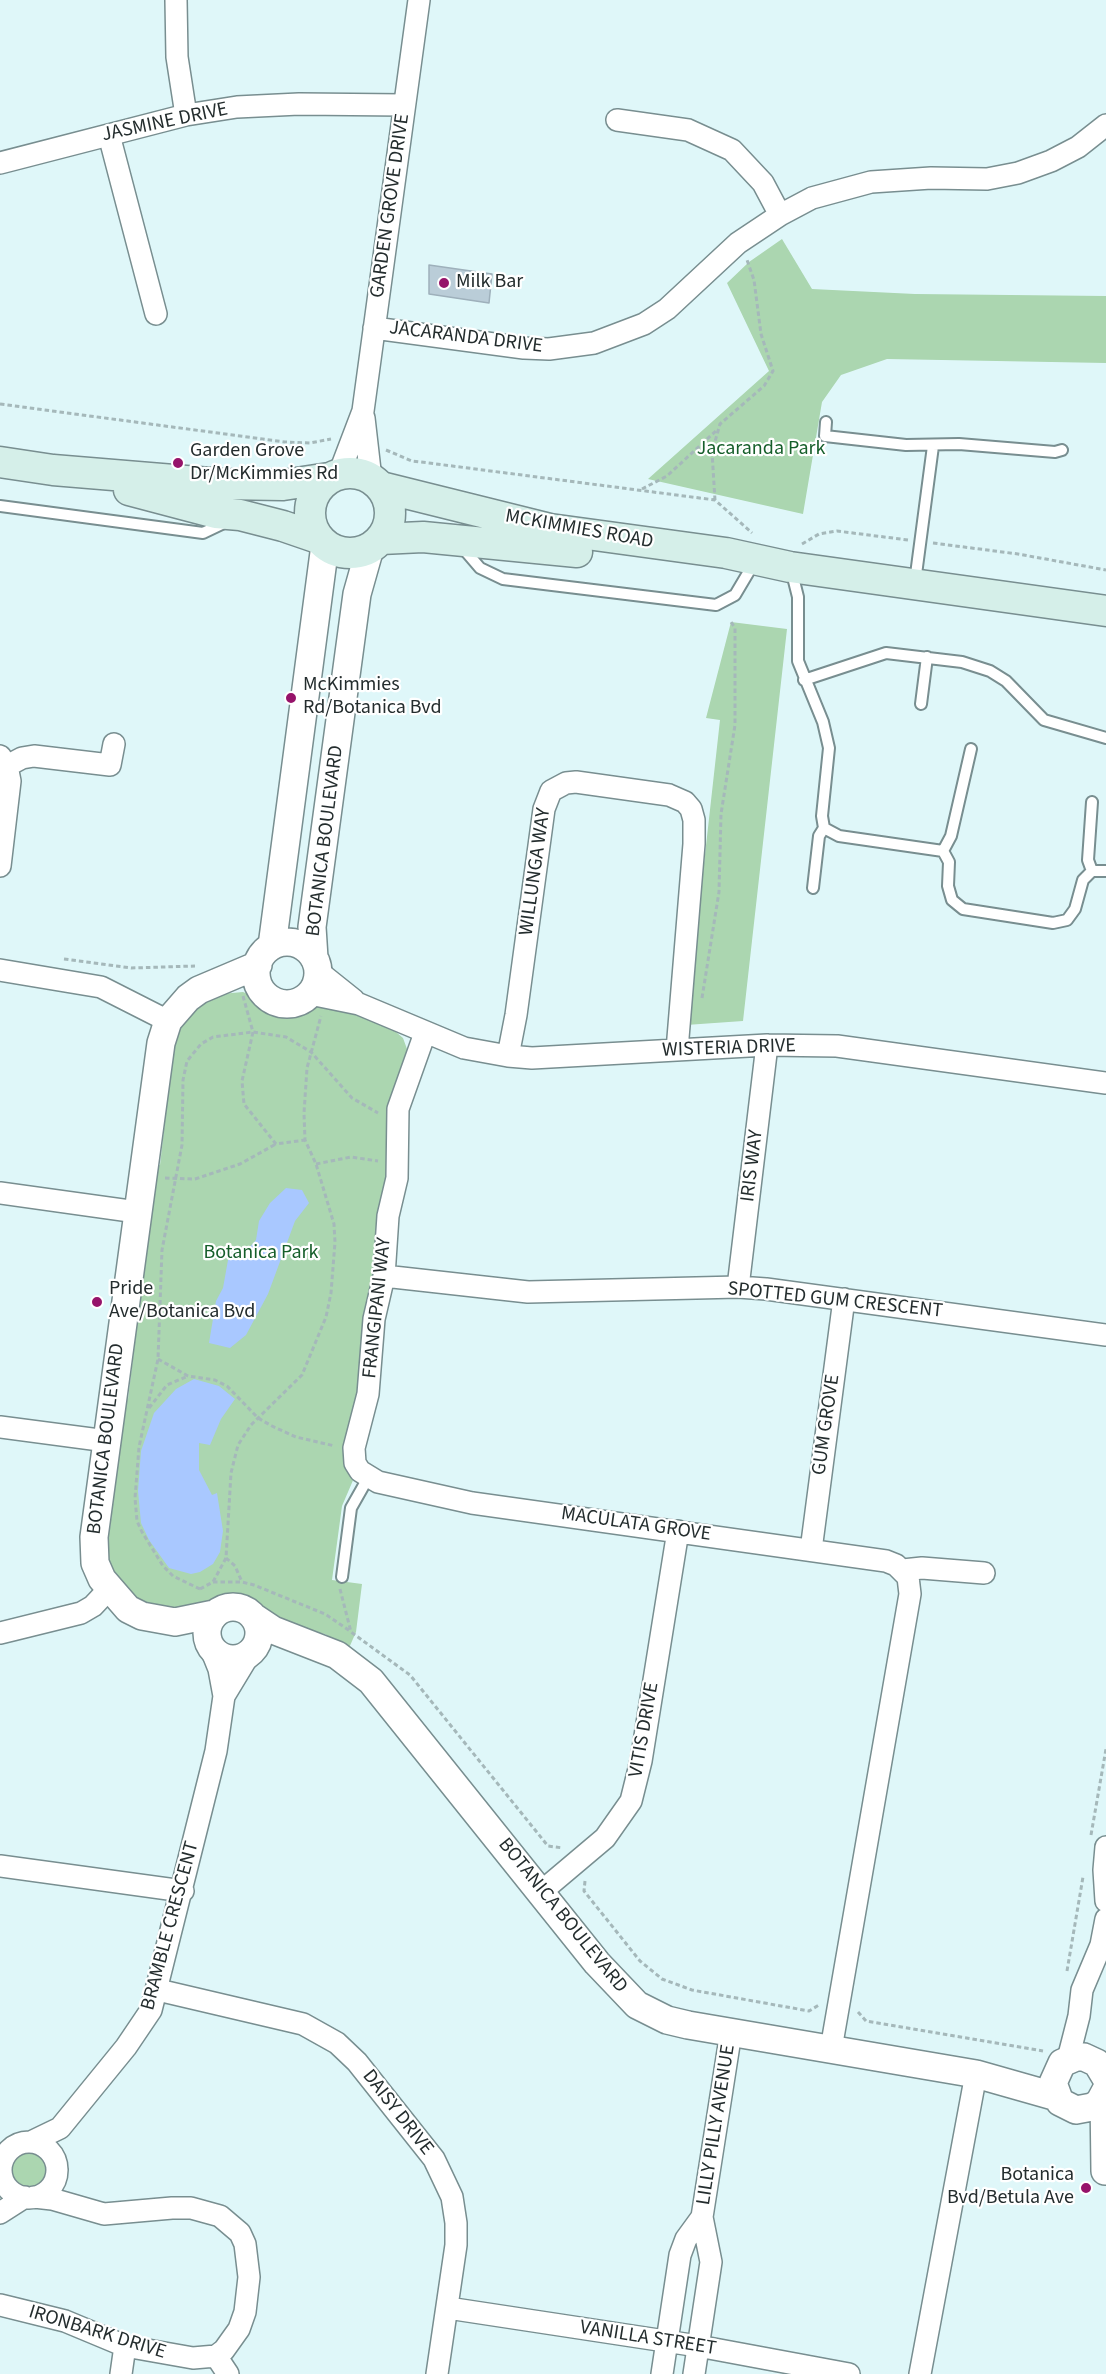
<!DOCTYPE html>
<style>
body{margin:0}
canvas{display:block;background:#dff7f9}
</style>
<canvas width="1106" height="2374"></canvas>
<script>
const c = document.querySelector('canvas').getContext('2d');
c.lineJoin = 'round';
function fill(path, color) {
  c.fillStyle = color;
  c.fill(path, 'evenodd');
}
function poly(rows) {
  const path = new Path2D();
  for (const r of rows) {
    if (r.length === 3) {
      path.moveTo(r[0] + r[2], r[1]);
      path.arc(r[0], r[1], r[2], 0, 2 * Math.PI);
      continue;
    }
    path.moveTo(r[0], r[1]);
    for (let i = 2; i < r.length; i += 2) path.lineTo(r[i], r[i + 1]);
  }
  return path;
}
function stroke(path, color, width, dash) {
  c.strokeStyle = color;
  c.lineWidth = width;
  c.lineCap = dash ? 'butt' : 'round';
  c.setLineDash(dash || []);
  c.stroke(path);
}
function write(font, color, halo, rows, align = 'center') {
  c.font = font + ' "Source Sans 3",sans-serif';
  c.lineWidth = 4.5;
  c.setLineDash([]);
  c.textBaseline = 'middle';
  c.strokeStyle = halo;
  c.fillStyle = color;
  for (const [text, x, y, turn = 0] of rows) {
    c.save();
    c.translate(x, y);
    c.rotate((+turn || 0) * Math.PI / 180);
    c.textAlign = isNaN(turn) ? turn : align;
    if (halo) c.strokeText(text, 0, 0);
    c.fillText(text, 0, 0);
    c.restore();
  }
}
fill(poly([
 [782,239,812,289,915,294,1106,296,1106,363,887,359,841,375,822,402,803,514,648,479,769,371,727,283,749,262],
 [731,622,787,629,743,1021,686,1025,720,720,706,718],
 [243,992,282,1008,309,1003,337,1006,396,1032,403,1038,407,1049,389,1158,354,1478,342,1506,332,1580,362,1584,356,1632,349,1648,325,1634,304,1630,245,1603,225,1601,180,1613,137,1602,109,1568,105,1532,110,1528,114,1496,110,1491,123,1402,128,1399,144,1269,141,1262,155,1167,160,1165,171,1068,168,1062,176,1030,194,1007,221,994],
 [30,2169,18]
]), '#abd6b0');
fill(poly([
 [286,1188,302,1190,309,1203,295,1221,268,1294,246,1335,230,1348,209,1343,216,1301,223,1288,228,1260,241,1257,256,1240,259,1221,270,1203],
 [194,1379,219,1386,235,1399,221,1419,210,1445,199,1443,199,1470,212,1495,217,1493,223,1531,220,1552,213,1564,200,1572,191,1574,169,1568,149,1540,141,1523,138,1491,141,1451,154,1413,176,1389]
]), '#a9c8ff');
const building = poly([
 [429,265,492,274,489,303,429,294,429,265]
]);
fill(building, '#bacdd8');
stroke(building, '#9eb0bb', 1.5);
const service = poly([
 [826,422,825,436,906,445,959,444,1055,452,1062,450],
 [0,506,203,533,226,522],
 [462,547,480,568,503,579,716,605,735,595,751,568],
 [791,569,798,597,798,661,823,722,829,748,822,816,824,828,839,836,943,851,949,862,948,886,952,900,963,909,1053,923,1067,920,1075,909,1083,880,1092,871,1106,871],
 [915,582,933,446],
 [804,680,886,653,962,662,990,671,1006,681,1044,720,1106,738],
 [921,704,927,657],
 [943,851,951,836,971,749],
 [1092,871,1088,860,1092,802],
 [813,888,819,836,824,828],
 [342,1577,351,1508,368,1478]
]);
const minor = poly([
 [176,0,177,57,186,115],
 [617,120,688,130,732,150,763,183,780,215],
 [109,135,156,314],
 [0,163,186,115,237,107,299,104,404,105],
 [374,328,524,348,549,349,594,343,644,324,667,309,738,243,780,215,812,198,871,182,931,178,987,179,1018,173,1051,161,1078,147,1106,125],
 [364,418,371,479],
 [339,474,363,411,419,0],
 [0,756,7,766,22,758,34,756,110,765,114,744],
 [0,866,10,781,7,766],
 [0,970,101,987,168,1021],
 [319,972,354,1000],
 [310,994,359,1004,464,1048,508,1056,532,1058,767,1045,837,1046,1106,1083],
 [425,1033,398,1109,397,1178,388,1216,384,1276,374,1319,368,1394,354,1448,355,1463,360,1471,378,1482,472,1503,886,1561,896,1565,908,1577,910,1594,831,2049],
 [508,1056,516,1015,544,809,551,791,566,783,576,782,669,795,685,802,691,809,694,820,694,844,677,1050],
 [0,1193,137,1212],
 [384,1276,528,1292,738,1287,766,1289,1106,1335],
 [738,1287,767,1045],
 [0,1427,107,1441],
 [811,1550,844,1299],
 [903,1570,922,1568,984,1573],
 [0,1633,81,1613,93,1606,109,1589],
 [211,1649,219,1669,224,1696],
 [1106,1847,1104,1870,1106,1901],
 [0,1866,183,1891],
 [541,1892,605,1838,631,1801,641,1761,678,1531],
 [158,1990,303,2024,337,2043,357,2062,434,2159,452,2197,456,2223,456,2245,437,2374],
 [1068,2059,1079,2016,1082,1990,1101,1945,1106,1919],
 [31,2142,60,2128,126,2047,151,2010,216,1751,224,1696,250,1653],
 [29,2170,28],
 [0,2213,25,2197],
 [0,2305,65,2321,125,2346,193,2358,216,2356,224,2350,239,2329,245,2312,249,2277,245,2244,240,2233,220,2216,191,2208,172,2208,104,2214,52,2199,34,2197],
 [448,2308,698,2346,849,2374],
 [216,2356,228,2374],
 [121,2374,125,2346],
 [662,2374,680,2255,686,2239,702,2217],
 [694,2374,711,2262,702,2217,731,2032],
 [920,2374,976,2074]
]);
const tertiary = poly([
 [287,973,31],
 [272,946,325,545],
 [314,958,312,927,357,594,370,548],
 [233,1633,26],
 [214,1614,175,1622,142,1616,128,1609,102,1579,95,1563,94,1537,161,1043,168,1021,188,998,199,990,258,965],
 [255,1618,273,1630,337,1655,371,1681,597,1963,637,2005,667,2020,688,2025,976,2074,1057,2097],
 [1106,2078,1097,2063,1084,2057,1076,2057,1062,2063,1053,2083,1060,2102,1076,2110,1092,2107,1099,2103,1106,2090],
 [1104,2096,1105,2171]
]);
const secondary = poly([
 [0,462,53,470,222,484,283,485,329,478],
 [350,513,40],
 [381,487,550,529,726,553,790,567,1106,611],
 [129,490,216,513,240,515,283,526,318,538],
 [381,539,423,537,577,552]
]);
stroke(service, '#788e90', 14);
stroke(minor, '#788e90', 24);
stroke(tertiary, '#788e90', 30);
stroke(secondary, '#788e90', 33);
stroke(poly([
 [0,404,285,442,310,443,331,439],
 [386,450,412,461,429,463,715,500,752,533],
 [642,489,667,476,718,429],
 [715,500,712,452,720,424,764,386,773,371,761,334,754,280,747,260],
 [933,543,1018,554,1106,570],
 [802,544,819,534,837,531,908,540],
 [64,959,131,968,195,966],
 [243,996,253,1032,242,1081,244,1104,276,1144,305,1140],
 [702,998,719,892,721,814,735,725,735,628,731,622],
 [316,1164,351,1157,378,1161],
 [165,1178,195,1179,240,1164,276,1144],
 [158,1359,188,1376,215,1380,227,1386,258,1418,272,1426,296,1437,335,1446],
 [149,1408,167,1385,188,1376],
 [226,1558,235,1566,242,1582],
 [213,1582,242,1582,254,1585,325,1614,350,1631],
 [200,1589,173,1576,163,1566,142,1532,137,1521,135,1498,139,1447,158,1359,162,1250,182,1145,183,1080,187,1061,201,1044,213,1037,253,1032,286,1037,311,1052,352,1098,378,1113],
 [200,1589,213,1582,226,1558,231,1473,238,1445,251,1425,302,1375,326,1317,331,1293,335,1242,334,1224,316,1164,305,1140,304,1113,307,1068,321,1016],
 [340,1589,351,1632,410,1675,548,1846,563,1848],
 [1091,1835,1106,1749],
 [585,1881,584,1891,640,1961,662,1979,692,1990,809,2011,819,2005],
 [1067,1971,1083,1877],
 [858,2012,866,2021,1043,2051]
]), '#a5b8ba', 3, [4.5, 3]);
stroke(service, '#fff', 10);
stroke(minor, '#fff', 21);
stroke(tertiary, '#fff', 27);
stroke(secondary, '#d5efe9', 30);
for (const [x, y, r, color] of [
 [444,283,6,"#96136a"],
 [178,463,6,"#96136a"],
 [291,698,6,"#96136a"],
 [97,1302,6,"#96136a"],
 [1086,2188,6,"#96136a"]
]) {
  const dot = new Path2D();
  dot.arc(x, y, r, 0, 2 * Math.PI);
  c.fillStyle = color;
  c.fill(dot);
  stroke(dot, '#fff', 2);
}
write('20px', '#242d2e', '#fff', [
 ["JASMINE DRIVE",165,123,-12],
 ["GARDEN GROVE DRIVE",391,206,-82],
 ["JACARANDA DRIVE",466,338,7],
 ["MCKIMMIES ROAD",579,530,10],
 ["BOTANICA BOULEVARD",326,841,-83],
 ["WILLUNGA WAY",536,872,-82],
 ["WISTERIA DRIVE",729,1049,-2],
 ["IRIS WAY",753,1166,-83],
 ["SPOTTED GUM CRESCENT",835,1301,6],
 ["FRANGIPANI WAY",378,1308,-84],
 ["GUM GROVE",827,1425,-82],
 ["BOTANICA BOULEVARD",107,1439,-83],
 ["MACULATA GROVE",636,1525,8],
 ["VITIS DRIVE",645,1730,-80],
 ["BOTANICA BOULEVARD",562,1916,51],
 ["BRAMBLE CRESCENT",171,1926,-75],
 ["DAISY DRIVE",397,2113,52],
 ["LILLY PILLY AVENUE",717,2125,-81],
 ["IRONBARK DRIVE",97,2333,17],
 ["VANILLA STREET",648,2339,9]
]);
write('20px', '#242d2e', '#fff', [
 ["Milk Bar",456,283],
 ["Garden Grove",190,452],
 ["Dr/McKimmies Rd",190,475],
 ["McKimmies",303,686],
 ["Rd/Botanica Bvd",303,709],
 ["Pride",109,1290],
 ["Ave/Botanica Bvd",109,1313],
 ["Botanica",1074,2176,"right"],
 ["Bvd/Betula Ave",1074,2199,"right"]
], 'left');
write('20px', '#155e2a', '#fff', [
 ["Jacaranda Park",761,450],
 ["Botanica Park",261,1254]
]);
</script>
